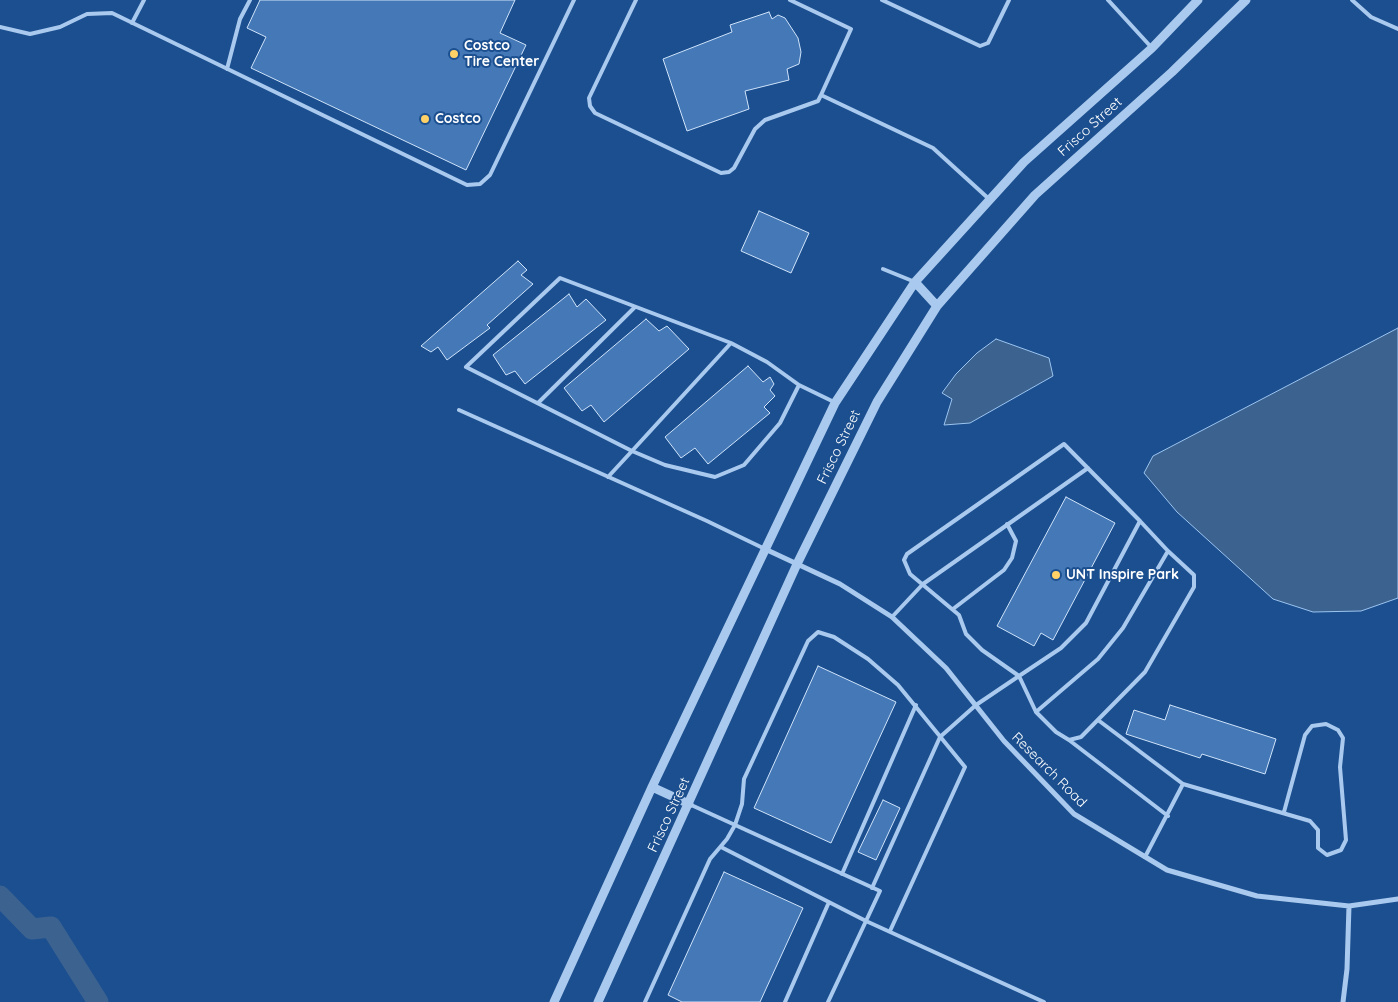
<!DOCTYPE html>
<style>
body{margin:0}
canvas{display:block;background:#1b4f8f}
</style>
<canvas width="1398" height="1002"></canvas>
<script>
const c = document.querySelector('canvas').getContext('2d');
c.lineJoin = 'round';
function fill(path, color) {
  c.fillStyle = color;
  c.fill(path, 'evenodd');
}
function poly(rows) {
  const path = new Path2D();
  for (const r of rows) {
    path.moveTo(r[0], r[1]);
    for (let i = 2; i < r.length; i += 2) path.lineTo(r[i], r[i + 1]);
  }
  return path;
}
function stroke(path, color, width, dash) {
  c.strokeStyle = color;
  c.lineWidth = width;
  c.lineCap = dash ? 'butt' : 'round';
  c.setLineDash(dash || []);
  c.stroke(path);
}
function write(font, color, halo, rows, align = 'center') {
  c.font = font + ' Quicksand,sans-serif';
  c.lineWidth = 4;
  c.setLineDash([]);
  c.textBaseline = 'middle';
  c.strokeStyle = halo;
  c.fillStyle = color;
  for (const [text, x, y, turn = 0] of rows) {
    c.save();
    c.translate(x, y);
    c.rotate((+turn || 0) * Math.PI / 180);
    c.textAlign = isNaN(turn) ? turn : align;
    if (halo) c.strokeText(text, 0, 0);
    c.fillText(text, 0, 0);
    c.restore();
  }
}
const water = poly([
 [1398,328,1398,598,1361,611,1313,612,1273,599,1177,512,1144,473,1153,456,1398,328],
 [996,339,1049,358,1053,376,970,423,944,425,952,399,942,393,956,374,977,353,996,339]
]);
fill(water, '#3c6290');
stroke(water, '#9cc4f0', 1);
stroke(poly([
 [0,896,32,929,51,927,98,1002]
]), '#3c6290', 21);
const building = poly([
 [260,0,515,0,500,33,526,45,466,170,251,68,266,37,247,28,260,0],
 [769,12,772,19,778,15,785,18,798,38,801,52,799,64,787,69,789,80,745,91,749,109,687,131,663,59,732,32,730,25,769,12],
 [759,211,809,233,791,273,741,251,759,211],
 [518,261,527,270,521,275,533,284,487,325,490,328,447,360,438,347,431,352,421,346,518,261],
 [569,294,577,307,586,299,606,320,525,384,515,371,506,375,493,355,569,294],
 [646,319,659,331,667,326,689,349,604,422,591,405,582,411,564,388,646,319],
 [748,366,763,382,770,377,774,384,770,390,775,396,764,407,770,413,708,464,695,448,681,458,665,437,748,366],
 [1066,497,1115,523,1053,640,1041,633,1034,646,997,626,1066,497],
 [818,666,896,702,831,843,754,808,818,666],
 [1170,705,1276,739,1265,774,1202,754,1200,758,1126,734,1134,710,1165,720,1170,705],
 [883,800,900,808,876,860,858,852,883,800],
 [724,872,803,908,760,1002,682,1002,668,995,724,872]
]);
fill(building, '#4478b7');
stroke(building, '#cfe3fa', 1);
stroke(poly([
 [636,0,589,98,590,106,595,113,721,173,729,172,734,168,755,129,765,120,818,101,821,95],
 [790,0,851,29,821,95,933,148,989,199],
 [882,0,980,46,988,43,1009,0],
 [1108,0,1152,48],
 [1352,0,1371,17,1398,29],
 [132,23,144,0],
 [0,27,30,34,60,27,87,14,112,13,467,185,480,184,490,175,574,0],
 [227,69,240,19,250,0],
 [883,269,915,282],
 [731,343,767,362,799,385],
 [538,403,635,307],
 [459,410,707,521,765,549],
 [608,477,632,451,731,343,560,278,466,367,632,451,665,465,715,477,744,465,780,423,799,385,834,402],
 [953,609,1004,570,1012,558,1016,541,1007,524],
 [892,617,923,584,1088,468],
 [1036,712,1056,732,1069,740,1081,737,1145,672,1194,587,1194,575,1168,551],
 [1098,720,1183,784],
 [1069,740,1168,816],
 [689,804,880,891,866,921,1044,1002],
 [721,847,866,921,828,1002],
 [1145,857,1183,784,1310,821,1318,830,1318,848,1327,855,1341,850,1346,840,1340,767,1343,738,1338,730,1326,724,1312,726,1305,735,1284,812],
 [842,874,916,705],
 [872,888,940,737,976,705,1019,676,1061,648,1086,623,1140,521,1064,444,907,554,904,560,910,574,959,615,966,634,982,650,1019,676,1036,712,1098,659,1123,628,1168,551,1140,521],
 [645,1002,710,859,727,839,735,825,742,804,744,779,808,641,818,632,834,637,868,659,898,685,965,767,890,931],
 [785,1002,829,902]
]), '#a9c9ee', 4);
stroke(poly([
 [765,549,840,584,892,617,946,668,1004,741,1074,814,1167,870,1257,896,1349,906,1398,899],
 [1343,1002,1347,969,1349,906]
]), '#a9c9ee', 5);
stroke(poly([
 [915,282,937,306],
 [652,787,689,804],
 [554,1002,652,787,835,403,915,282,1024,162,1152,48,1198,0],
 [598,1002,797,564,877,402,937,306,1035,195,1172,72,1246,0]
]), '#a9c9ee', 9);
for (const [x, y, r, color] of [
 [454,54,5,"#ffd166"],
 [425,119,5,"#ffd166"],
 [1056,575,5,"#ffd166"]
]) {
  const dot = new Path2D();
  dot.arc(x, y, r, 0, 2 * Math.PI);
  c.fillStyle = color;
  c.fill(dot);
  stroke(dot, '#1b4f8f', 2);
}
write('bold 14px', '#fff', '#1b4f8f', [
 ["Costco",464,46],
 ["Tire Center",464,62],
 ["Costco",435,119],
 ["UNT Inspire Park",1066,575]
], 'left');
write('14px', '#fff', '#1b4f8f', [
 ["Frisco Street",1090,127,-42],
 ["Frisco Street",839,447,-64],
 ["Research Road",1049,770,45],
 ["Frisco Street",669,815,-65]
]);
</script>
